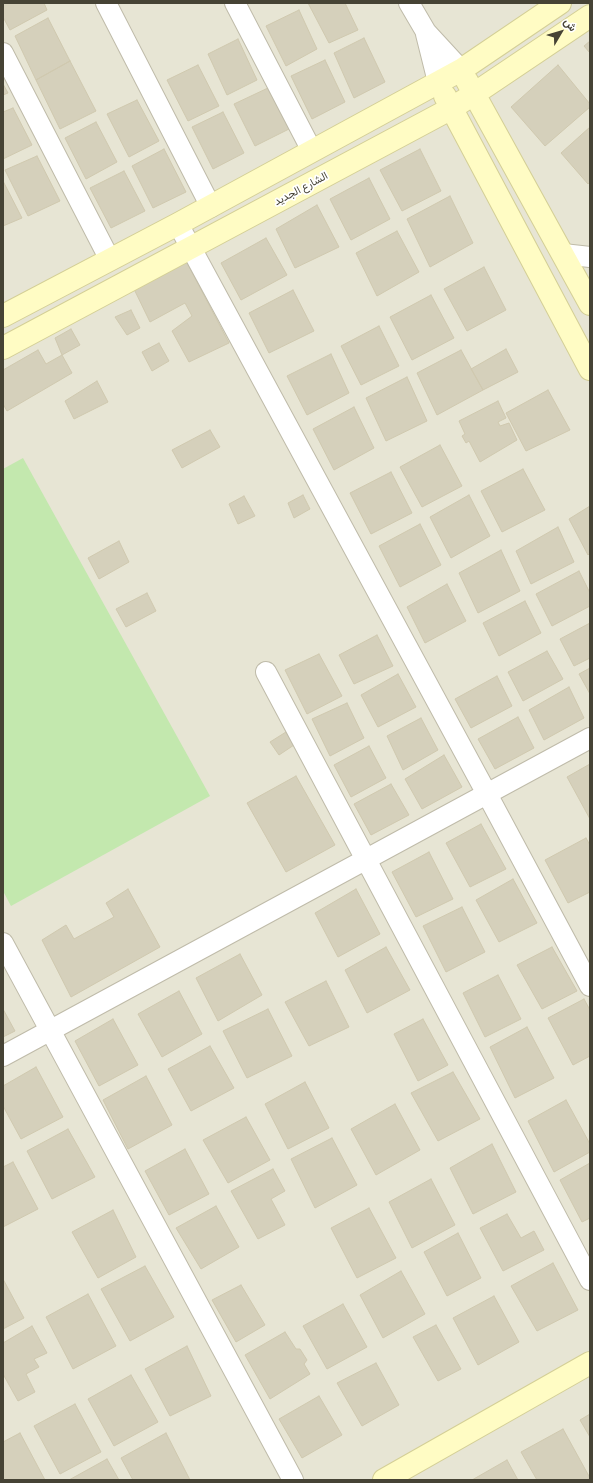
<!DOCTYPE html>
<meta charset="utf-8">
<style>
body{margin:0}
#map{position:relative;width:593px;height:1483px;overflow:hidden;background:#f3f2e6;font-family:Manrope,Vazirmatn,sans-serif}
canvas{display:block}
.frame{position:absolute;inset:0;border:4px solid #464335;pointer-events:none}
.north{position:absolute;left:541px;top:12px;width:40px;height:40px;-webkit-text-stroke:3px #fff;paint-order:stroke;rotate:52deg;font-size:11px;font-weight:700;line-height:16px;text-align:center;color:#464335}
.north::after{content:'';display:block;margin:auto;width:14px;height:18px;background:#464335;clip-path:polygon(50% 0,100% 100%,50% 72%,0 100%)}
</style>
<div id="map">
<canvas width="593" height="1483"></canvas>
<div class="frame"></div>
<div class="north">ش</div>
</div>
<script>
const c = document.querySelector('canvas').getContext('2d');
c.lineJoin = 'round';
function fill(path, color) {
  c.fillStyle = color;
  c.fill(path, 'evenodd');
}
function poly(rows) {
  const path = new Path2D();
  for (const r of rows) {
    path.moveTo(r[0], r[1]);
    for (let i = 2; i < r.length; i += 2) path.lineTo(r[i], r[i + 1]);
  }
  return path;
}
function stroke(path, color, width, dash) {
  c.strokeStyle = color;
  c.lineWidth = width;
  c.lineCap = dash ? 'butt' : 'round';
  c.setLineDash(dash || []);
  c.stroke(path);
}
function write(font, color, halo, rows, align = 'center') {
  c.font = font + ' Manrope,Vazirmatn,sans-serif';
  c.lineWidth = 3.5;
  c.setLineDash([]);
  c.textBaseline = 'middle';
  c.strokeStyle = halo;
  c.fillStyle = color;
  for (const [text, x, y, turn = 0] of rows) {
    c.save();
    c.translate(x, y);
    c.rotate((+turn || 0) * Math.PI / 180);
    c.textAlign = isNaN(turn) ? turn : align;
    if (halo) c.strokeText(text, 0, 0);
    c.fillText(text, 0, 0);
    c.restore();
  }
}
fill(poly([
 [3,3,590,3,590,1480,3,1480]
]), '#e7e5d4');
fill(poly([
 [23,458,210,796,11,906,3,891,3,469]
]), '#c3e8ae');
const building = poly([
 [3,3,44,3,47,10,10,30,3,17,3,3],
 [308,3,345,3,358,30,329,43,308,3],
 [299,10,317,49,286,66,266,26,299,10],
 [48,18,70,61,36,80,15,36,48,18],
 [364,38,385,82,354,98,334,53,364,38],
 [238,39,257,80,227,95,208,54,238,39],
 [590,41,590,53,584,46,590,41],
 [325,60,345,102,312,119,291,76,325,60],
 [70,61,96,111,60,129,36,80,70,61],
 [198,65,219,106,188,121,167,80,198,65],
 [558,65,590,104,590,107,545,146,511,107,558,65],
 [3,84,8,93,3,95,3,84],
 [268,88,289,129,255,146,234,104,268,88],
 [137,100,159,141,129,157,107,114,137,100],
 [13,108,32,145,3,159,3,112,13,108],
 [223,112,244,153,213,169,192,127,223,112],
 [96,122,117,162,86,179,65,138,96,122],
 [590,127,590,182,588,184,561,153,590,127],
 [164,149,186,192,153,208,132,166,164,149],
 [420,149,441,191,402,211,380,170,420,149],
 [37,156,60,201,28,216,5,170,37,156],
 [124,171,145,211,111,228,90,188,124,171],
 [369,178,390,219,351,240,330,199,369,178],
 [3,181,22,218,3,226,3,181],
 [450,196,473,243,430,267,407,219,450,196],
 [317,205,339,247,295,268,276,229,317,205],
 [397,231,419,272,377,296,356,253,397,231],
 [266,238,287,275,241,300,221,263,266,238],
 [185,259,229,343,189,362,172,331,192,316,185,303,150,322,133,287,185,259],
 [484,267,506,310,467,331,444,289,484,267],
 [293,290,314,331,269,353,249,313,293,290],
 [431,295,454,338,412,360,390,317,431,295],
 [131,310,140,328,127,335,115,317,131,310],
 [379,326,399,366,361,385,341,346,379,326],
 [71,329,80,345,62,355,55,338,71,329],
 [159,343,169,361,152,371,142,352,159,343],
 [506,349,518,372,483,390,471,369,506,349],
 [38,350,46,364,62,355,72,373,7,411,3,404,3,370,38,350],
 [461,350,483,390,437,415,417,373,461,350],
 [331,354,349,393,307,415,287,376,331,354],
 [407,377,427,421,386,441,366,398,407,377],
 [97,381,108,402,74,419,65,401,97,381],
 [548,390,570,430,526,451,506,413,548,390],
 [498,401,506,418,498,422,500,426,509,423,517,440,480,462,469,441,466,443,462,436,465,434,459,421,498,401],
 [354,407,374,448,334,470,313,429,354,407],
 [210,430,220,447,182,468,172,450,210,430],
 [440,445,462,486,422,507,400,467,440,445],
 [523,469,545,510,502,532,481,491,523,469],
 [391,472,412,513,371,534,350,493,391,472],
 [303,495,310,509,294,518,288,503,303,495],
 [469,495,490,536,451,558,430,517,469,495],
 [244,496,255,516,238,524,229,504,244,496],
 [590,506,590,553,588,555,569,519,590,506],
 [420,524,441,565,400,587,379,546,420,524],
 [558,527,574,562,531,584,516,551,558,527],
 [119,541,129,562,99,579,88,558,119,541],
 [501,550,520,591,478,613,459,573,501,550],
 [579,571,590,593,590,606,552,626,536,594,579,571],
 [447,584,466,621,425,643,407,607,447,584],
 [147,593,156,611,126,627,116,609,147,593],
 [525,601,541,633,499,656,483,623,525,601],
 [590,623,590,658,574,666,560,639,590,623],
 [377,635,393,666,354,684,339,655,377,635],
 [547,651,563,679,523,701,508,672,547,651],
 [319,654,342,696,307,714,285,670,319,654],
 [590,668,590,694,579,674,590,668],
 [398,674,416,707,378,727,361,695,398,674],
 [497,676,512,706,471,728,455,699,497,676],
 [569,687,584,718,544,740,529,710,569,687],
 [347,703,364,738,330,756,312,719,347,703],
 [518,717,534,748,495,769,478,739,518,717],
 [421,718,438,750,403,770,387,736,421,718],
 [286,732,294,745,279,755,270,742,286,732],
 [369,746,386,778,351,797,334,765,369,746],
 [444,755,462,787,422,809,405,779,444,755],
 [590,764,590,819,567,777,590,764],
 [296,776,335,845,286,872,247,803,296,776],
 [391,784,409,815,371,835,354,804,391,784],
 [481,824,506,869,470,887,446,843,481,824],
 [586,838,590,845,590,892,568,903,545,860,586,838],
 [429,852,453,899,416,917,392,872,429,852],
 [513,879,537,923,499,942,476,900,513,879],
 [128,889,160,947,71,997,42,940,66,925,74,939,114,917,106,903,128,889],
 [356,889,380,934,338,957,315,913,356,889],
 [462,907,485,952,446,972,423,926,462,907],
 [386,947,410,990,367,1013,345,970,386,947],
 [552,947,577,991,542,1009,517,965,552,947],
 [240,954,262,995,218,1021,196,978,240,954],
 [498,975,521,1019,485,1037,463,993,498,975],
 [326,981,349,1027,309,1046,285,1002,326,981],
 [179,991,202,1034,162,1057,138,1014,179,991],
 [584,999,590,1010,590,1056,573,1065,548,1018,584,999],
 [3,1009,15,1031,3,1037,3,1009],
 [268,1009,292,1056,247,1078,223,1031,268,1009],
 [113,1019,138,1065,99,1086,75,1041,113,1019],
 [423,1019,448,1065,418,1081,394,1034,423,1019],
 [527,1027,554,1078,515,1098,490,1047,527,1027],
 [210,1046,234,1088,191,1111,168,1069,210,1046],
 [36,1067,63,1117,21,1139,3,1106,3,1086,36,1067],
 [453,1072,480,1119,438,1141,411,1093,453,1072],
 [146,1076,172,1125,128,1149,103,1100,146,1076],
 [305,1082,329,1128,288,1149,265,1104,305,1082],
 [566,1100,590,1144,590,1152,554,1172,528,1121,566,1100],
 [395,1104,420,1150,376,1175,351,1129,395,1104],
 [246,1117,270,1160,228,1183,203,1140,246,1117],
 [68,1129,95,1177,52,1199,27,1151,68,1129],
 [332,1138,357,1185,315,1208,291,1159,332,1138],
 [492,1144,516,1192,473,1214,450,1168,492,1144],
 [185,1149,209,1194,169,1215,145,1171,185,1149],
 [13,1162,38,1209,3,1227,3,1167,13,1162],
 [590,1163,590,1218,582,1222,560,1180,590,1163],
 [273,1169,285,1191,271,1199,285,1225,258,1239,231,1191,273,1169],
 [431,1179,455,1225,412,1248,389,1202,431,1179],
 [216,1206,239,1247,201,1269,176,1228,216,1206],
 [369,1208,396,1258,357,1278,331,1228,369,1208],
 [113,1210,136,1257,98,1278,72,1232,113,1210],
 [507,1214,521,1238,534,1231,544,1250,503,1271,480,1228,507,1214],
 [458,1233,481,1278,447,1296,424,1252,458,1233],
 [553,1263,578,1310,537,1331,511,1286,553,1263],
 [145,1266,174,1317,130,1341,101,1289,145,1266],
 [401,1271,425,1314,383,1338,360,1295,401,1271],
 [3,1279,24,1318,3,1329,3,1279],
 [241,1285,265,1325,236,1342,212,1300,241,1285],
 [88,1294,116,1346,73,1369,46,1317,88,1294],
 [494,1296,519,1342,478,1365,453,1318,494,1296],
 [343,1304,367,1347,327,1369,303,1326,343,1304],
 [436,1325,461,1369,438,1381,413,1337,436,1325],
 [32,1326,47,1353,34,1359,39,1367,26,1374,35,1392,18,1401,3,1374,3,1343,32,1326],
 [285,1332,296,1349,300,1349,307,1360,304,1364,310,1374,270,1399,245,1355,285,1332],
 [187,1346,211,1396,170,1416,145,1369,187,1346],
 [376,1363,399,1405,362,1426,337,1383,376,1363],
 [131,1375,158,1422,114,1446,88,1399,131,1375],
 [319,1396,342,1435,302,1458,279,1419,319,1396],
 [75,1404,101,1452,60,1474,34,1426,75,1404],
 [590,1414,590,1437,580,1420,590,1414],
 [563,1429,590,1478,587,1480,537,1480,521,1452,563,1429],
 [20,1433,45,1480,3,1480,3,1442,20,1433],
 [166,1433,190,1480,133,1480,121,1458,166,1433],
 [107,1459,119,1480,69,1480,107,1459],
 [507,1460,518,1480,472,1480,507,1460]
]);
fill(building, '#d5d0bb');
stroke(building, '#d0c9af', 1);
const street = poly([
 [106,3,211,207],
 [235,3,312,151],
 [409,3,426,32,461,70],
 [426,34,438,82],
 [3,53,110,260],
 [178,224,487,794,590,986],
 [563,254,590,257],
 [266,672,590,1280],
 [3,943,293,1480],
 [3,1056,590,738]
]);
const secondary = poly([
 [467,81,590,304],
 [445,96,590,369],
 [3,316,178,224,461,70,560,3],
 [3,348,452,108,474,94,590,16],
 [384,1480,590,1363]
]);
stroke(street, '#bfbba9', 22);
stroke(secondary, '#d4cf96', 24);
stroke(street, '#fff', 20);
stroke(secondary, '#fffcc4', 22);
write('11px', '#464335', '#fff', [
 ["الشارع الجديد",301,189,-28]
]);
</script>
